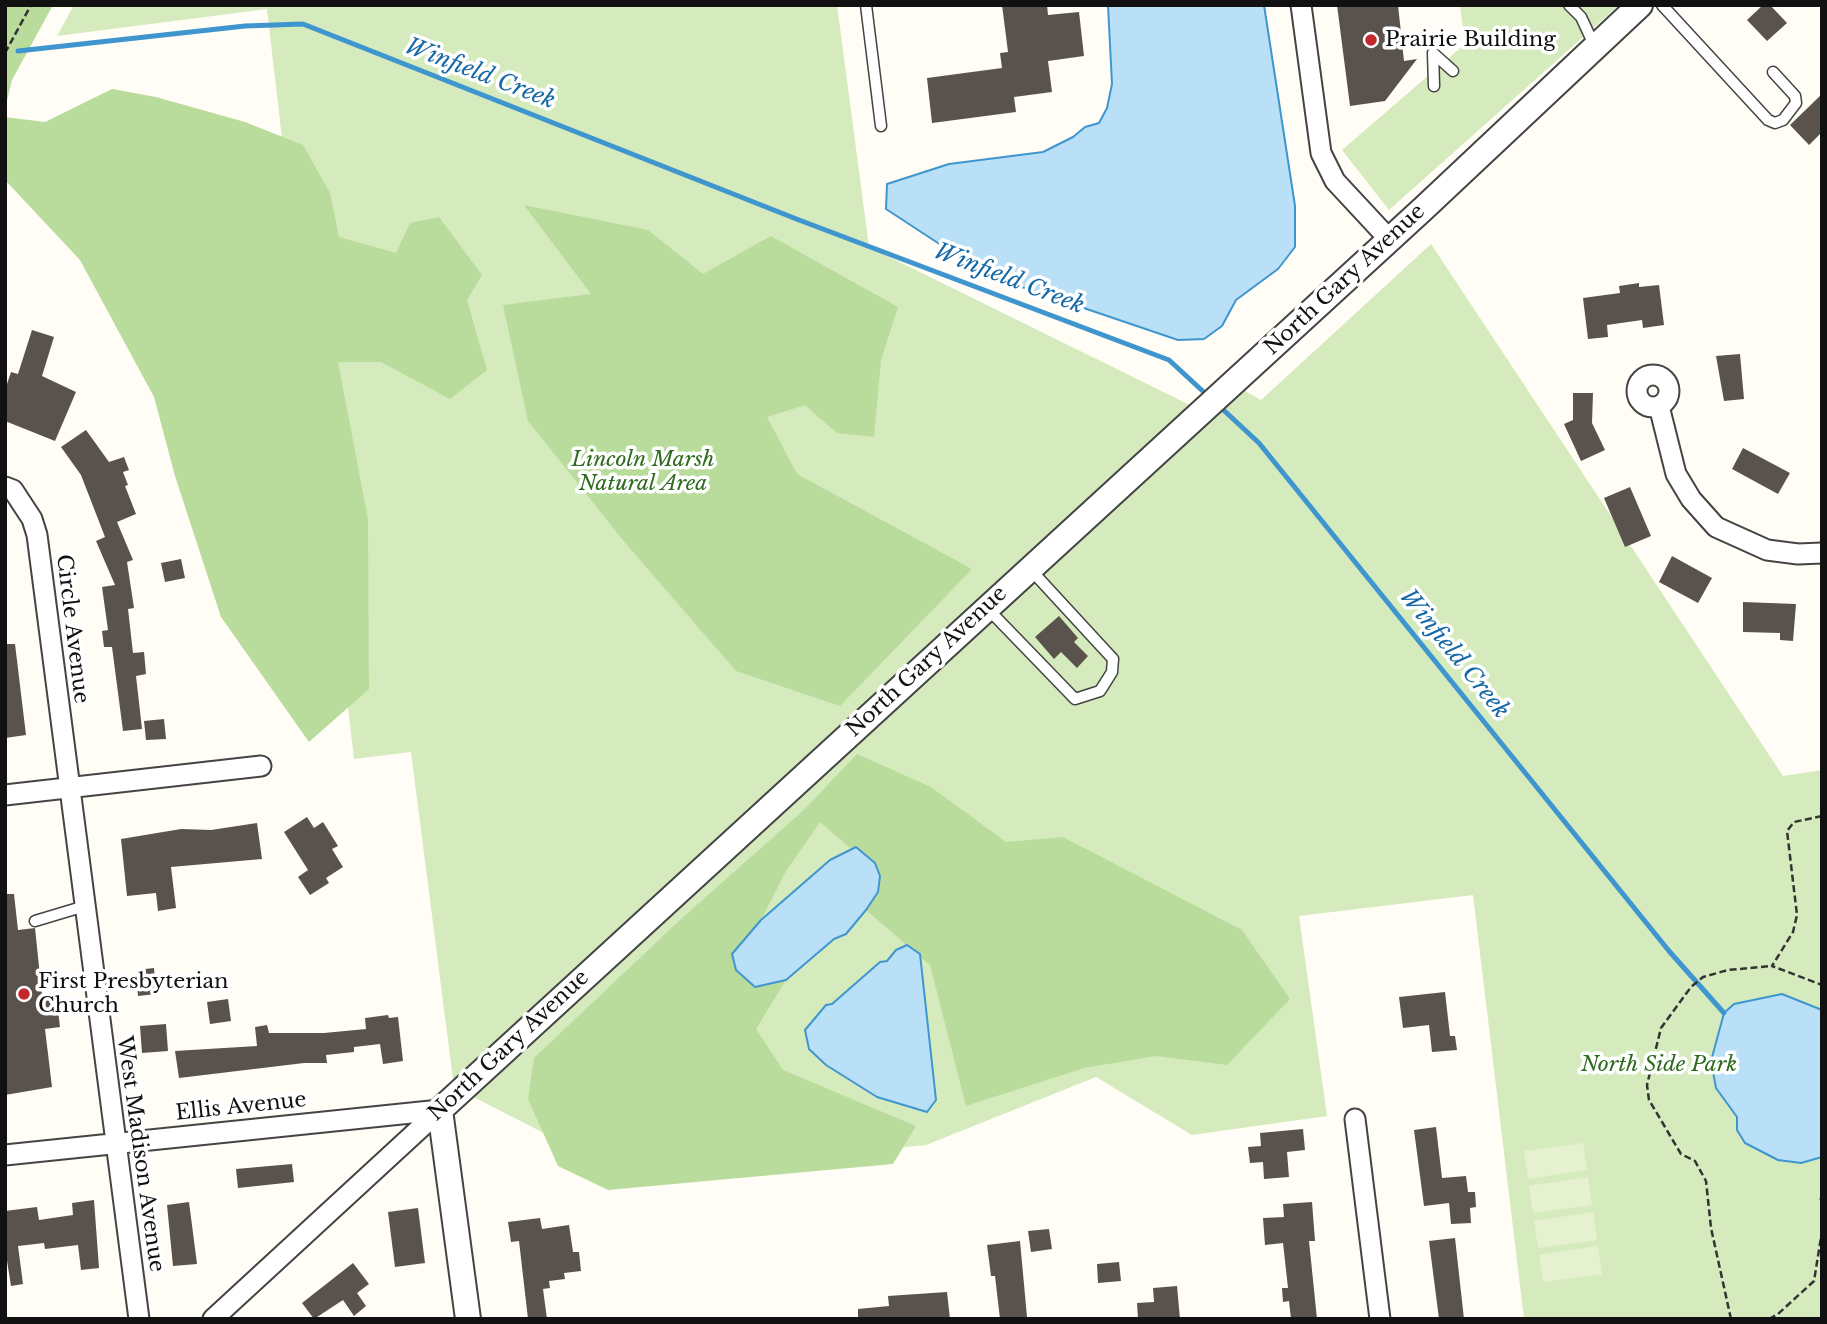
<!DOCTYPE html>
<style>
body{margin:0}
#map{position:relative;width:1827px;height:1324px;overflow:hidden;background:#fffdf5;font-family:"Libre Baskerville",serif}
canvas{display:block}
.frame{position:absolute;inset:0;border:7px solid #111;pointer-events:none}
</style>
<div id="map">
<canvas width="1827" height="1324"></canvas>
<div class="frame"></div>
</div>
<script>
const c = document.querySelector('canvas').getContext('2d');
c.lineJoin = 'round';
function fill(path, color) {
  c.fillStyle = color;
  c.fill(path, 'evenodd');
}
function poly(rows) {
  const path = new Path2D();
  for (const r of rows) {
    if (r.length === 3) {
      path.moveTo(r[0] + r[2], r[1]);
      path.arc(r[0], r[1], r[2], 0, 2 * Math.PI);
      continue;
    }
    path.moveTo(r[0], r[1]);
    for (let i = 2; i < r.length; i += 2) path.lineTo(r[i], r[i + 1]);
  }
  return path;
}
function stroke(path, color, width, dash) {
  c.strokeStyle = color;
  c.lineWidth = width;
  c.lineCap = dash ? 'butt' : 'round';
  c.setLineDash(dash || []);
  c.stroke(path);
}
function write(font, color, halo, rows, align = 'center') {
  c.font = font + ' "Libre Baskerville",serif';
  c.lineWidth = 7;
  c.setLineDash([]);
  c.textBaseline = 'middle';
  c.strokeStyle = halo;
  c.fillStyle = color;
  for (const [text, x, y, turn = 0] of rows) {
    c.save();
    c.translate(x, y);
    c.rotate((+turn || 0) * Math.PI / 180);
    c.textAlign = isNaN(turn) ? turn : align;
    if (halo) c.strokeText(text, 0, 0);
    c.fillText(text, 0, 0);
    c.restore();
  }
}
fill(poly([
 [74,5,837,5,869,247,1202,411,1232,384,1261,400,1431,244,1783,776,1822,770,1822,1319,1524,1319,1473,895,1299,916,1327,1116,1192,1135,1096,1077,926,1145,684,1170,577,1150,454,1087,411,752,354,759,267,9,57,36],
 [1460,5,1619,5,1389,210,1342,150,1465,44]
]), '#d5ebbd');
fill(poly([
 [5,5,53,5,12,80,5,109],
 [112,89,156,97,245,122,303,145,330,193,339,237,396,253,410,223,439,217,482,275,467,300,487,370,450,399,381,362,338,362,368,519,369,689,309,742,221,617,175,476,154,397,80,260,5,180,5,117,45,122],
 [524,205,648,230,703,274,771,236,898,307,881,360,874,437,837,433,805,405,767,417,797,474,972,569,840,706,736,671,622,539,528,421,503,305,591,294],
 [857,754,931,787,1006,842,1063,837,1242,930,1290,999,1227,1065,1156,1056,1084,1068,966,1106,930,965,866,910,878,892,880,876,856,847,850,848,820,822,786,871,761,920,733,954,736,970,756,987,786,980,756,1029,783,1070,916,1126,893,1164,608,1190,558,1166,528,1099,534,1058,681,919,805,809]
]), '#b9dc9c');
fill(poly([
 [1583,1143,1587,1170,1528,1179,1524,1151],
 [1588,1177,1592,1205,1533,1213,1529,1186],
 [1593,1212,1597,1240,1538,1248,1534,1221],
 [1598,1246,1602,1274,1543,1282,1539,1255]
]), '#e6f2cf');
const water = poly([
 [1108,5,1264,5,1295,206,1295,247,1278,269,1236,300,1222,326,1204,339,1178,340,1013,284,944,247,886,209,887,184,949,164,1043,152,1073,137,1085,127,1099,123,1107,108,1112,84,1108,5],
 [856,847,875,863,880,876,878,892,866,910,846,934,834,939,786,980,755,987,736,970,732,954,761,920,830,860,856,847],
 [907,945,920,954,936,1100,927,1112,877,1097,826,1065,809,1049,805,1030,826,1005,832,1004,880,962,887,961,896,950,907,945],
 [1782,994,1822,1010,1822,1157,1801,1163,1778,1160,1745,1143,1737,1130,1737,1117,1716,1088,1711,1061,1724,1013,1734,1004,1782,994]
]);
fill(water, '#b9e0f7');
stroke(water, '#3f96cf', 2);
stroke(poly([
 [18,51,245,26,303,24,799,220,1169,360,1207,395],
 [1217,404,1259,443,1669,951,1724,1013]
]), '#3f96cf', 5);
fill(poly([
 [1002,5,1047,5,1048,15,1079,12,1084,56,1048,61,1052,92,1014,97,1016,112,932,123,927,78,1002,68,1000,53,1008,52],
 [1337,5,1398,5,1404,61,1417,59,1385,101,1350,106],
 [1763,5,1770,5,1787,23,1767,41,1747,20],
 [1822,94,1822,132,1809,145,1790,125],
 [1639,283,1639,287,1659,285,1664,325,1643,328,1642,320,1607,325,1608,337,1588,339,1583,298,1620,293,1619,286],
 [32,330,54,337,42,376,76,392,55,441,5,421,5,390,11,372,18,374],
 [1740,354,1744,399,1724,401,1716,356],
 [1573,393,1593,393,1592,423,1605,450,1581,461,1564,424,1573,420],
 [86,430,109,462,124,457,129,470,123,472,128,485,125,486,136,514,117,522,133,560,127,562,134,608,128,609,133,653,144,652,146,674,136,676,142,729,123,731,112,647,104,647,102,631,108,630,102,587,115,585,96,541,105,537,81,475,61,447],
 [1743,448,1790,473,1778,494,1732,469],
 [1630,487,1651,536,1625,547,1604,498],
 [1672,556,1712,578,1698,603,1659,582],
 [181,559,185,578,165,582,161,563],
 [1743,602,1796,604,1793,641,1780,640,1780,633,1743,632],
 [1059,616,1078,638,1074,642,1088,656,1077,668,1061,652,1054,659,1035,637],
 [5,644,15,644,26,735,5,738],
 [164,719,166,739,146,740,144,721],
 [307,817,314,828,323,822,338,846,332,849,343,867,326,878,329,883,310,895,298,877,308,870,284,832],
 [257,823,262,859,171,867,176,908,158,911,156,893,127,896,121,839,181,829,211,830],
 [5,894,14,894,18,930,35,928,42,995,56,994,60,1027,45,1029,52,1087,5,1095],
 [154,968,156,994,138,996,136,970],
 [1445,992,1450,1036,1455,1036,1457,1050,1432,1052,1429,1025,1403,1028,1399,997],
 [228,999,231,1021,210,1024,207,1002],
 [388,1015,389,1018,398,1017,403,1061,383,1064,380,1044,354,1047,354,1052,326,1055,327,1063,304,1063,179,1078,175,1051,257,1046,255,1027,267,1025,269,1033,324,1033,366,1029,365,1018],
 [166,1024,168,1051,142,1053,140,1026],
 [1436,1127,1442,1178,1466,1176,1468,1192,1475,1192,1476,1207,1470,1208,1471,1223,1451,1224,1449,1203,1424,1206,1414,1130],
 [1303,1129,1305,1150,1287,1152,1289,1177,1264,1179,1263,1162,1250,1163,1248,1147,1261,1146,1260,1133],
 [292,1164,294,1182,238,1188,236,1169],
 [94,1200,99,1268,81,1270,78,1245,45,1249,44,1243,18,1246,23,1284,11,1286,5,1248,5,1211,37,1207,39,1220,73,1215,72,1203],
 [189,1202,197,1264,173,1266,167,1205],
 [1312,1202,1315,1241,1309,1241,1317,1319,1291,1319,1289,1301,1283,1302,1282,1288,1288,1288,1283,1243,1265,1245,1263,1218,1284,1217,1283,1204],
 [418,1208,425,1263,395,1267,388,1212],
 [540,1218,542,1229,569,1225,573,1252,579,1252,581,1271,564,1273,565,1279,549,1281,550,1288,543,1289,547,1319,528,1319,519,1241,511,1242,508,1222],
 [1049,1229,1052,1249,1031,1252,1028,1231],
 [1455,1238,1464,1319,1439,1319,1429,1241],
 [1020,1241,1027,1317,1000,1319,995,1276,991,1276,987,1245],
 [1119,1262,1121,1281,1098,1283,1097,1264],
 [353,1263,369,1284,357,1293,366,1306,354,1316,343,1300,314,1319,302,1303],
 [1177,1286,1180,1319,1138,1319,1137,1303,1154,1302,1153,1288],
 [947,1292,950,1319,858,1319,858,1309,889,1306,888,1296]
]), '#5a524d');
const service = poly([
 [866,5,881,126],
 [1569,5,1581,17,1595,47],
 [1662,5,1768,120,1775,123,1783,120,1796,103,1795,96,1773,72],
 [1434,86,1433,53,1453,71],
 [987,608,1075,699,1100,691,1112,672,1113,659,1031,570],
 [35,921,85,906]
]);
const minor = poly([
 [1301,5,1321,153,1335,181,1388,238],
 [1653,391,16],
 [1659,406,1676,474,1691,499,1716,527,1767,550,1798,554,1822,553],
 [5,487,13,490,32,519,37,535,139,1319],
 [5,795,261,766],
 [1355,1119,1380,1319],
 [5,1155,440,1110],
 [213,1319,440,1110]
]);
const tertiary = poly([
 [468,1319,440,1110,1424,208,1640,5]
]);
stroke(service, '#444', 13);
stroke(minor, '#444', 23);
stroke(tertiary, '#444', 28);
stroke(poly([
 [5,53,31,5],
 [1822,816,1794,822,1787,831,1797,915,1793,932,1772,966,1822,985],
 [1820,1198,1822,1200],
 [1731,1319,1711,1228,1706,1181,1695,1161,1681,1154,1649,1100,1647,1085,1661,1028,1691,987,1703,977,1728,970,1772,966],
 [1769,1319,1778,1314,1814,1281,1822,1231]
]), '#333', 2.5, [7, 3.5]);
stroke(service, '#fff', 10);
stroke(minor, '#fff', 19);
stroke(tertiary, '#fff', 24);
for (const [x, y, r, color] of [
 [1371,40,7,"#c4262e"],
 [24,994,7,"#c4262e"]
]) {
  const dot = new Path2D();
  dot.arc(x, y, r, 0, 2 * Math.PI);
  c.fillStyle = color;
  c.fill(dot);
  stroke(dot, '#fff', 2.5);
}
write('21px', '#111', '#fff', [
 ["Prairie Building",1385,40],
 ["First Presbyterian",38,982],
 ["Church",38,1006]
], 'left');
write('21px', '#111', '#fff', [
 ["North Gary Avenue",1345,280,-43],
 ["Circle Avenue",72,629,83],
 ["North Gary Avenue",927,662,-43],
 ["North Gary Avenue",509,1046,-43],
 ["Ellis Avenue",241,1107,-6],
 ["West Madison Avenue",140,1154,82]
]);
write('italic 21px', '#2f6b1f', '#fff', [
 ["Lincoln Marsh",643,460],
 ["Natural Area",643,484],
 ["North Side Park",1659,1065]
]);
write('italic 23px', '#1768a6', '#fff', [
 ["Winfield Creek",480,74,21],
 ["Winfield Creek",1009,279,21],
 ["Winfield Creek",1454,654,51]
]);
</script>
